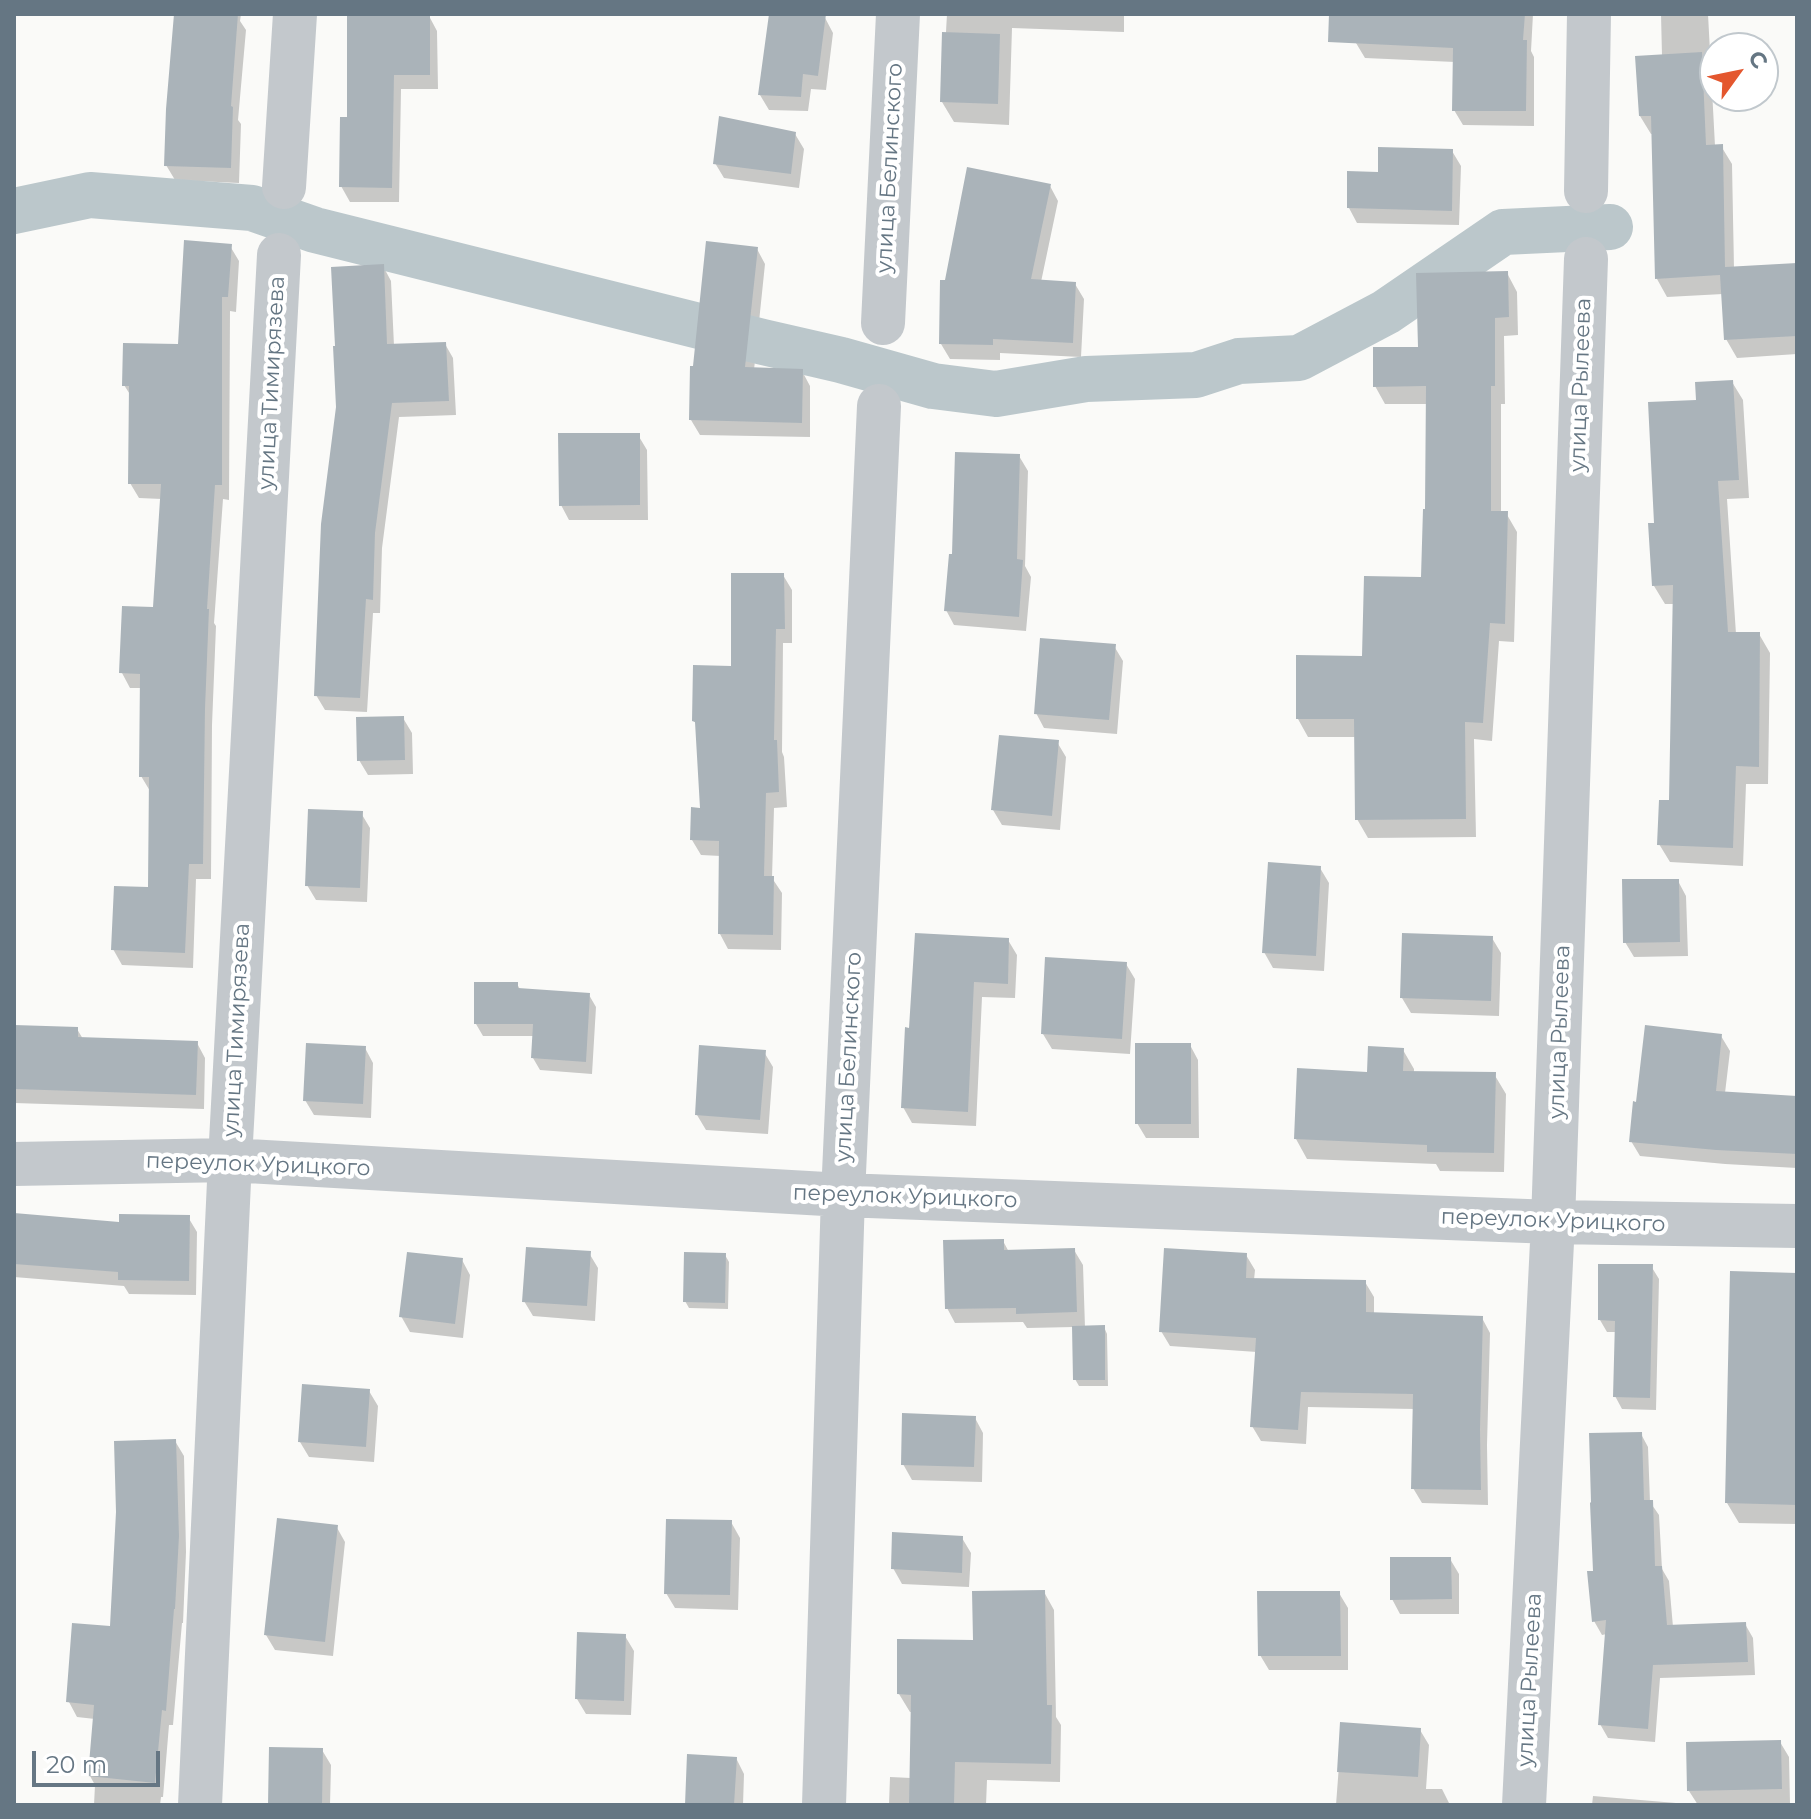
<!DOCTYPE html>
<meta charset="utf-8">
<style>
body{margin:0}
#map{position:relative;width:1811px;height:1819px;overflow:hidden;background:#fafaf8;font-family:Montserrat,sans-serif}
canvas{display:block}
.frame{position:absolute;inset:0;border:16px solid #657683;pointer-events:none}
.north{position:absolute;left:1699px;top:32px;width:80px;height:80px;box-sizing:border-box;background:#fff;border:2px solid #c1c8cd;border-radius:50%;rotate:57deg;font-size:22px;font-weight:700;line-height:32px;text-align:center;color:#657683}
.north::after{content:'';display:block;margin:auto;width:28px;height:36px;background:#e4572e;clip-path:polygon(50% 0,100% 100%,50% 72%,0 100%)}
.scale{position:absolute;left:32px;top:1751px;width:128px;height:36px;box-sizing:border-box;border:4px solid #657683;border-top:0;padding-left:10px;font-size:24px;line-height:28px;white-space:nowrap;color:#657683;-webkit-text-stroke:6px #fff;paint-order:stroke}
</style>
<div id="map">
<canvas width="1811" height="1819"></canvas>
<div class="frame"></div>
<div class="north">С</div>
<div class="scale">20 m</div>
</div>
<script>
const c = document.querySelector('canvas').getContext('2d');
c.lineJoin = 'round';
function fill(path, color) {
  c.fillStyle = color;
  c.fill(path, 'evenodd');
}
function poly(rows) {
  const path = new Path2D();
  for (const r of rows) {
    path.moveTo(r[0], r[1]);
    for (let i = 2; i < r.length; i += 2) path.lineTo(r[i], r[i + 1]);
  }
  return path;
}
function stroke(path, color, width, dash) {
  c.strokeStyle = color;
  c.lineWidth = width;
  c.lineCap = dash ? 'butt' : 'round';
  c.setLineDash(dash || []);
  c.stroke(path);
}
function write(font, color, halo, rows, align = 'center') {
  c.font = font + ' Montserrat,sans-serif';
  c.lineWidth = 8;
  c.setLineDash([]);
  c.textBaseline = 'middle';
  c.strokeStyle = halo;
  c.fillStyle = color;
  for (const [text, x, y, turn = 0] of rows) {
    c.save();
    c.translate(x, y);
    c.rotate((+turn || 0) * Math.PI / 180);
    c.textAlign = isNaN(turn) ? turn : align;
    if (halo) c.strokeText(text, 0, 0);
    c.fillText(text, 0, 0);
    c.restore();
  }
}
fill(poly([
 [176,14,241,14,240,21,246,30,238,120,241,124,239,183,175,180,166,165],
 [771,14,823,14,833,33,826,90,811,89,808,111,769,110,760,95],
 [947,14,1124,14,1124,32,1012,28,1009,125,954,122,942,102],
 [1358,14,1533,14,1531,51,1534,57,1534,126,1463,125,1454,110,1455,62,1365,58,1356,43],
 [1661,14,1740,14,1708,14,1715,146,1721,146,1732,164,1734,269,1797,265,1797,354,1737,358,1726,339,1723,294,1667,297,1657,279,1653,134,1651,134,1640,116,1662,56],
 [429,16,437,31,438,89,401,89,399,202,350,202,341,186,349,119],
 [795,134,804,149,799,188,724,178,715,163],
 [1452,151,1461,166,1459,225,1357,223,1349,208,1380,174],
 [1050,186,1058,201,1041,282,1075,284,1084,299,1081,357,1000,353,1000,360,950,359,941,344,947,282],
 [230,246,239,261,236,312,230,311,229,500,223,499,214,623,216,626,212,725,211,879,196,879,193,968,122,965,113,949,150,890,150,791,141,776,141,688,130,688,122,673,155,609,162,499,139,498,130,483,131,396,124,385,180,346],
 [757,249,765,264,754,370,802,371,810,386,810,437,700,435,691,420],
 [383,266,391,281,394,346,445,344,453,358,456,415,399,417,382,548,380,613,373,613,367,712,325,710,316,695],
 [1507,273,1517,292,1518,335,1504,336,1505,404,1501,404,1501,513,1506,513,1517,532,1514,642,1499,641,1492,741,1474,739,1476,837,1368,838,1357,819,1356,737,1308,737,1298,719,1364,658,1423,580,1427,511,1428,404,1385,404,1375,386],
 [1732,382,1743,400,1749,498,1727,499,1736,634,1759,634,1770,653,1768,784,1746,784,1743,866,1670,862,1659,844,1671,802,1674,604,1665,604,1654,586,1656,525,1698,402],
 [638,435,647,450,648,520,569,520,561,505],
 [1019,456,1028,471,1025,566,1031,577,1026,631,954,625,946,610,954,556],
 [783,575,792,590,792,643,783,643,782,752,784,757,787,807,774,808,772,878,782,893,781,950,728,949,720,934,721,856,701,855,692,840,702,810,698,727,694,721,733,668],
 [1114,646,1123,661,1117,734,1044,728,1036,713],
 [403,718,412,733,413,774,368,775,359,760],
 [1057,742,1066,757,1060,830,1002,825,993,810],
 [361,813,370,828,367,902,316,900,307,885],
 [1320,868,1329,883,1324,971,1273,968,1264,952],
 [1678,881,1686,896,1688,956,1634,957,1625,942],
 [1492,938,1501,953,1499,1016,1411,1013,1402,998],
 [1008,940,1017,955,1015,998,982,997,976,1126,912,1123,903,1107,911,1030],
 [1126,964,1135,979,1130,1054,1052,1049,1043,1034],
 [517,984,521,991,589,995,596,1007,592,1074,540,1070,533,1058,535,1036,483,1036,476,1024],
 [14,1027,77,1029,83,1039,197,1043,205,1058,204,1109,14,1103],
 [1721,1036,1730,1051,1725,1093,1797,1098,1797,1168,1725,1164,1640,1156,1631,1141],
 [1190,1045,1198,1060,1199,1138,1146,1138,1137,1123],
 [365,1048,373,1063,371,1118,314,1115,305,1100],
 [1403,1050,1414,1069,1414,1073,1494,1074,1506,1094,1504,1172,1440,1171,1436,1164,1307,1159,1296,1139,1369,1074],
 [764,1052,773,1067,768,1134,706,1130,697,1115],
 [14,1215,121,1224,188,1217,197,1232,196,1295,129,1294,124,1286,14,1277],
 [1003,1241,1009,1252,1074,1250,1083,1265,1085,1328,1104,1327,1107,1334,1108,1386,1079,1386,1075,1379,1074,1327,1027,1328,1023,1322,955,1323,947,1308],
 [589,1253,598,1268,595,1321,533,1316,524,1301],
 [725,1255,729,1262,728,1309,689,1308,685,1301],
 [1246,1255,1255,1270,1254,1280,1365,1282,1374,1297,1374,1315,1482,1318,1490,1333,1487,1445,1488,1505,1422,1503,1413,1488,1414,1409,1308,1407,1306,1444,1261,1441,1252,1426,1257,1352,1170,1346,1161,1331],
 [462,1260,470,1275,463,1338,410,1332,401,1316],
 [1651,1266,1659,1279,1656,1410,1622,1409,1615,1396,1617,1332,1607,1332,1600,1320],
 [1797,1275,1797,1524,1739,1523,1727,1503],
 [369,1391,378,1406,374,1462,309,1457,300,1442],
 [975,1418,983,1433,982,1482,912,1480,903,1464],
 [1641,1434,1648,1447,1650,1502,1659,1515,1662,1569,1669,1581,1673,1627,1745,1624,1753,1638,1755,1675,1660,1678,1655,1742,1608,1738,1600,1724,1607,1634,1602,1635,1594,1621,1595,1573],
 [175,1441,184,1456,186,1552,183,1623,182,1623,173,1725,169,1725,163,1797,161,1797,160,1805,94,1805,95,1785,90,1776,95,1719,77,1717,69,1702,112,1628],
 [731,1522,740,1538,738,1610,675,1608,666,1593],
 [336,1526,345,1542,333,1656,275,1650,266,1635],
 [962,1538,971,1553,969,1587,902,1584,893,1568],
 [1450,1559,1459,1574,1459,1614,1400,1614,1392,1599],
 [1044,1592,1054,1610,1056,1717,1061,1725,1060,1782,987,1780,986,1805,889,1805,890,1777,911,1778,913,1712,910,1712,899,1694],
 [1339,1593,1348,1608,1348,1670,1269,1670,1260,1655],
 [625,1636,634,1651,631,1715,586,1714,577,1699],
 [1342,1725,1420,1730,1429,1745,1426,1789,1442,1789,1450,1805,1336,1805],
 [1780,1742,1789,1757,1790,1803,1698,1805,1689,1791],
 [322,1750,331,1765,330,1805,270,1805],
 [736,1758,744,1774,743,1805,687,1805],
 [1593,1796,1676,1803,1677,1805,1592,1805]
]), '#0003');
stroke(poly([
 [14,211,90,195,252,208,315,230,763,342,841,360,933,386,996,394,1086,379,1196,375,1239,361,1299,358,1386,312,1503,232,1610,227]
]), '#bbc7cb', 46);
fill(poly([
 [174,14,238,14,231,106,233,107,231,168,164,166,166,109],
 [347,14,430,14,430,75,394,75,392,188,339,187,340,117,347,117],
 [769,14,826,14,818,76,803,74,801,97,758,95],
 [1329,14,1525,14,1523,40,1527,40,1526,111,1452,111,1453,48,1328,42],
 [942,32,1000,34,998,104,940,102],
 [1702,52,1706,145,1723,144,1725,267,1797,263,1797,336,1724,340,1720,275,1655,279,1651,116,1639,116,1635,56],
 [719,116,796,132,791,174,713,164],
 [1378,147,1453,149,1452,211,1347,208,1347,171,1378,172],
 [967,167,1051,184,1031,279,1076,282,1073,343,993,339,993,345,939,344,940,280,945,280],
 [184,240,232,244,228,297,222,297,222,485,215,485,207,609,209,609,205,709,203,864,189,864,185,953,111,950,114,886,148,887,149,777,139,777,140,674,119,673,122,606,153,607,161,484,128,484,129,386,122,386,123,343,178,344],
 [706,241,758,247,745,367,803,369,802,423,689,420,690,366,693,366],
 [384,264,387,344,446,342,449,401,392,403,375,533,373,600,366,599,360,698,314,696,321,524,336,407,333,346,335,346,331,267],
 [1508,271,1509,317,1495,318,1495,386,1491,386,1491,511,1508,511,1505,624,1490,623,1483,723,1465,722,1466,819,1355,820,1354,719,1296,719,1296,655,1362,656,1364,576,1421,577,1423,509,1425,509,1426,386,1373,387,1373,347,1418,347,1416,273],
 [1733,380,1739,480,1718,481,1728,632,1760,632,1759,767,1736,766,1733,848,1657,845,1659,800,1669,800,1673,585,1652,586,1648,523,1654,523,1648,402,1696,400,1695,382],
 [558,433,640,433,640,505,559,506],
 [955,452,1020,454,1017,559,1023,560,1019,617,944,611,949,554,952,554],
 [731,573,784,573,785,629,776,629,774,740,777,740,779,792,766,793,764,876,774,876,773,935,718,934,719,841,690,840,691,807,700,808,695,722,692,721,693,665,731,666],
 [1040,638,1116,644,1109,720,1034,714],
 [404,716,405,760,357,761,356,717],
 [999,735,1059,740,1052,816,991,810],
 [308,809,363,811,360,888,305,886],
 [1268,862,1321,866,1316,956,1262,953],
 [1622,879,1679,879,1680,942,1623,943],
 [915,933,1009,938,1008,984,974,982,968,1112,901,1108,905,1027,909,1028],
 [1402,933,1493,936,1491,1001,1400,998],
 [1045,957,1127,962,1122,1039,1041,1034],
 [474,982,518,982,518,988,590,993,586,1062,531,1058,533,1024,474,1024],
 [14,1025,78,1027,78,1037,198,1041,196,1095,14,1089],
 [1645,1025,1722,1034,1716,1091,1797,1096,1797,1154,1716,1150,1629,1142,1633,1101,1636,1102],
 [306,1043,366,1046,363,1104,303,1101],
 [1135,1043,1191,1043,1191,1124,1135,1124],
 [699,1045,766,1050,760,1120,695,1115],
 [1368,1046,1404,1048,1403,1071,1496,1072,1494,1153,1427,1152,1427,1145,1294,1139,1297,1068,1367,1072],
 [14,1213,119,1222,119,1214,190,1215,189,1281,118,1280,118,1272,14,1264],
 [1004,1239,1004,1250,1075,1248,1077,1312,1016,1314,1016,1308,945,1309,943,1240],
 [526,1247,591,1251,587,1306,522,1302],
 [1164,1248,1247,1253,1246,1278,1366,1280,1366,1312,1483,1316,1480,1429,1481,1490,1411,1489,1413,1394,1301,1392,1298,1430,1250,1427,1256,1338,1159,1332],
 [407,1252,463,1258,455,1324,399,1317],
 [684,1252,726,1253,725,1303,683,1302],
 [1598,1264,1653,1264,1650,1398,1613,1397,1615,1321,1598,1320],
 [1730,1271,1797,1273,1797,1505,1725,1503],
 [1105,1325,1105,1380,1073,1380,1072,1326],
 [302,1384,370,1389,366,1447,298,1442],
 [902,1413,976,1416,974,1467,901,1465],
 [1642,1432,1644,1500,1653,1500,1655,1566,1662,1566,1667,1625,1746,1622,1748,1662,1653,1665,1648,1729,1598,1725,1606,1620,1592,1622,1587,1571,1593,1571,1590,1503,1591,1502,1589,1433],
 [176,1439,179,1536,175,1609,174,1609,166,1711,162,1710,155,1783,88,1776,94,1705,66,1702,72,1623,110,1626,116,1512,114,1441],
 [277,1518,338,1525,325,1642,264,1635],
 [666,1519,732,1520,730,1595,664,1594],
 [892,1532,963,1536,962,1573,891,1569],
 [1390,1557,1451,1557,1452,1599,1390,1600],
 [1045,1590,1047,1705,1052,1705,1051,1764,955,1762,954,1805,909,1805,911,1695,897,1694,897,1639,973,1640,972,1591],
 [1257,1591,1340,1591,1341,1656,1258,1656],
 [577,1632,626,1634,624,1701,575,1699],
 [1340,1722,1421,1728,1418,1777,1337,1772],
 [1781,1740,1782,1789,1687,1791,1686,1742],
 [269,1747,323,1748,322,1805,268,1805],
 [687,1754,737,1757,734,1805,685,1805]
]), '#aab3b9');
stroke(poly([
 [284,187,295,14],
 [1586,191,1589,14],
 [883,323,898,14],
 [14,1164,230,1160,843,1195,1553,1222,1797,1226],
 [200,1805,230,1160,279,255],
 [824,1805,843,1195,879,406],
 [1524,1805,1553,1222,1586,259]
]), '#c3c8cc', 44);
write('22px', '#657683', '#fff', [
 ["улица Белинского",890,168,-87],
 ["улица Тимирязева",272,383,-87],
 ["улица Рылеева",1581,385,-88],
 ["улица Тимирязева",237,1030,-87],
 ["улица Рылеева",1560,1032,-88],
 ["улица Белинского",849,1057,-87],
 ["переулок Урицкого",258,1165,2],
 ["переулок Урицкого",905,1197,2],
 ["переулок Урицкого",1553,1221,2],
 ["улица Рылеева",1530,1680,-87]
]);
</script>
